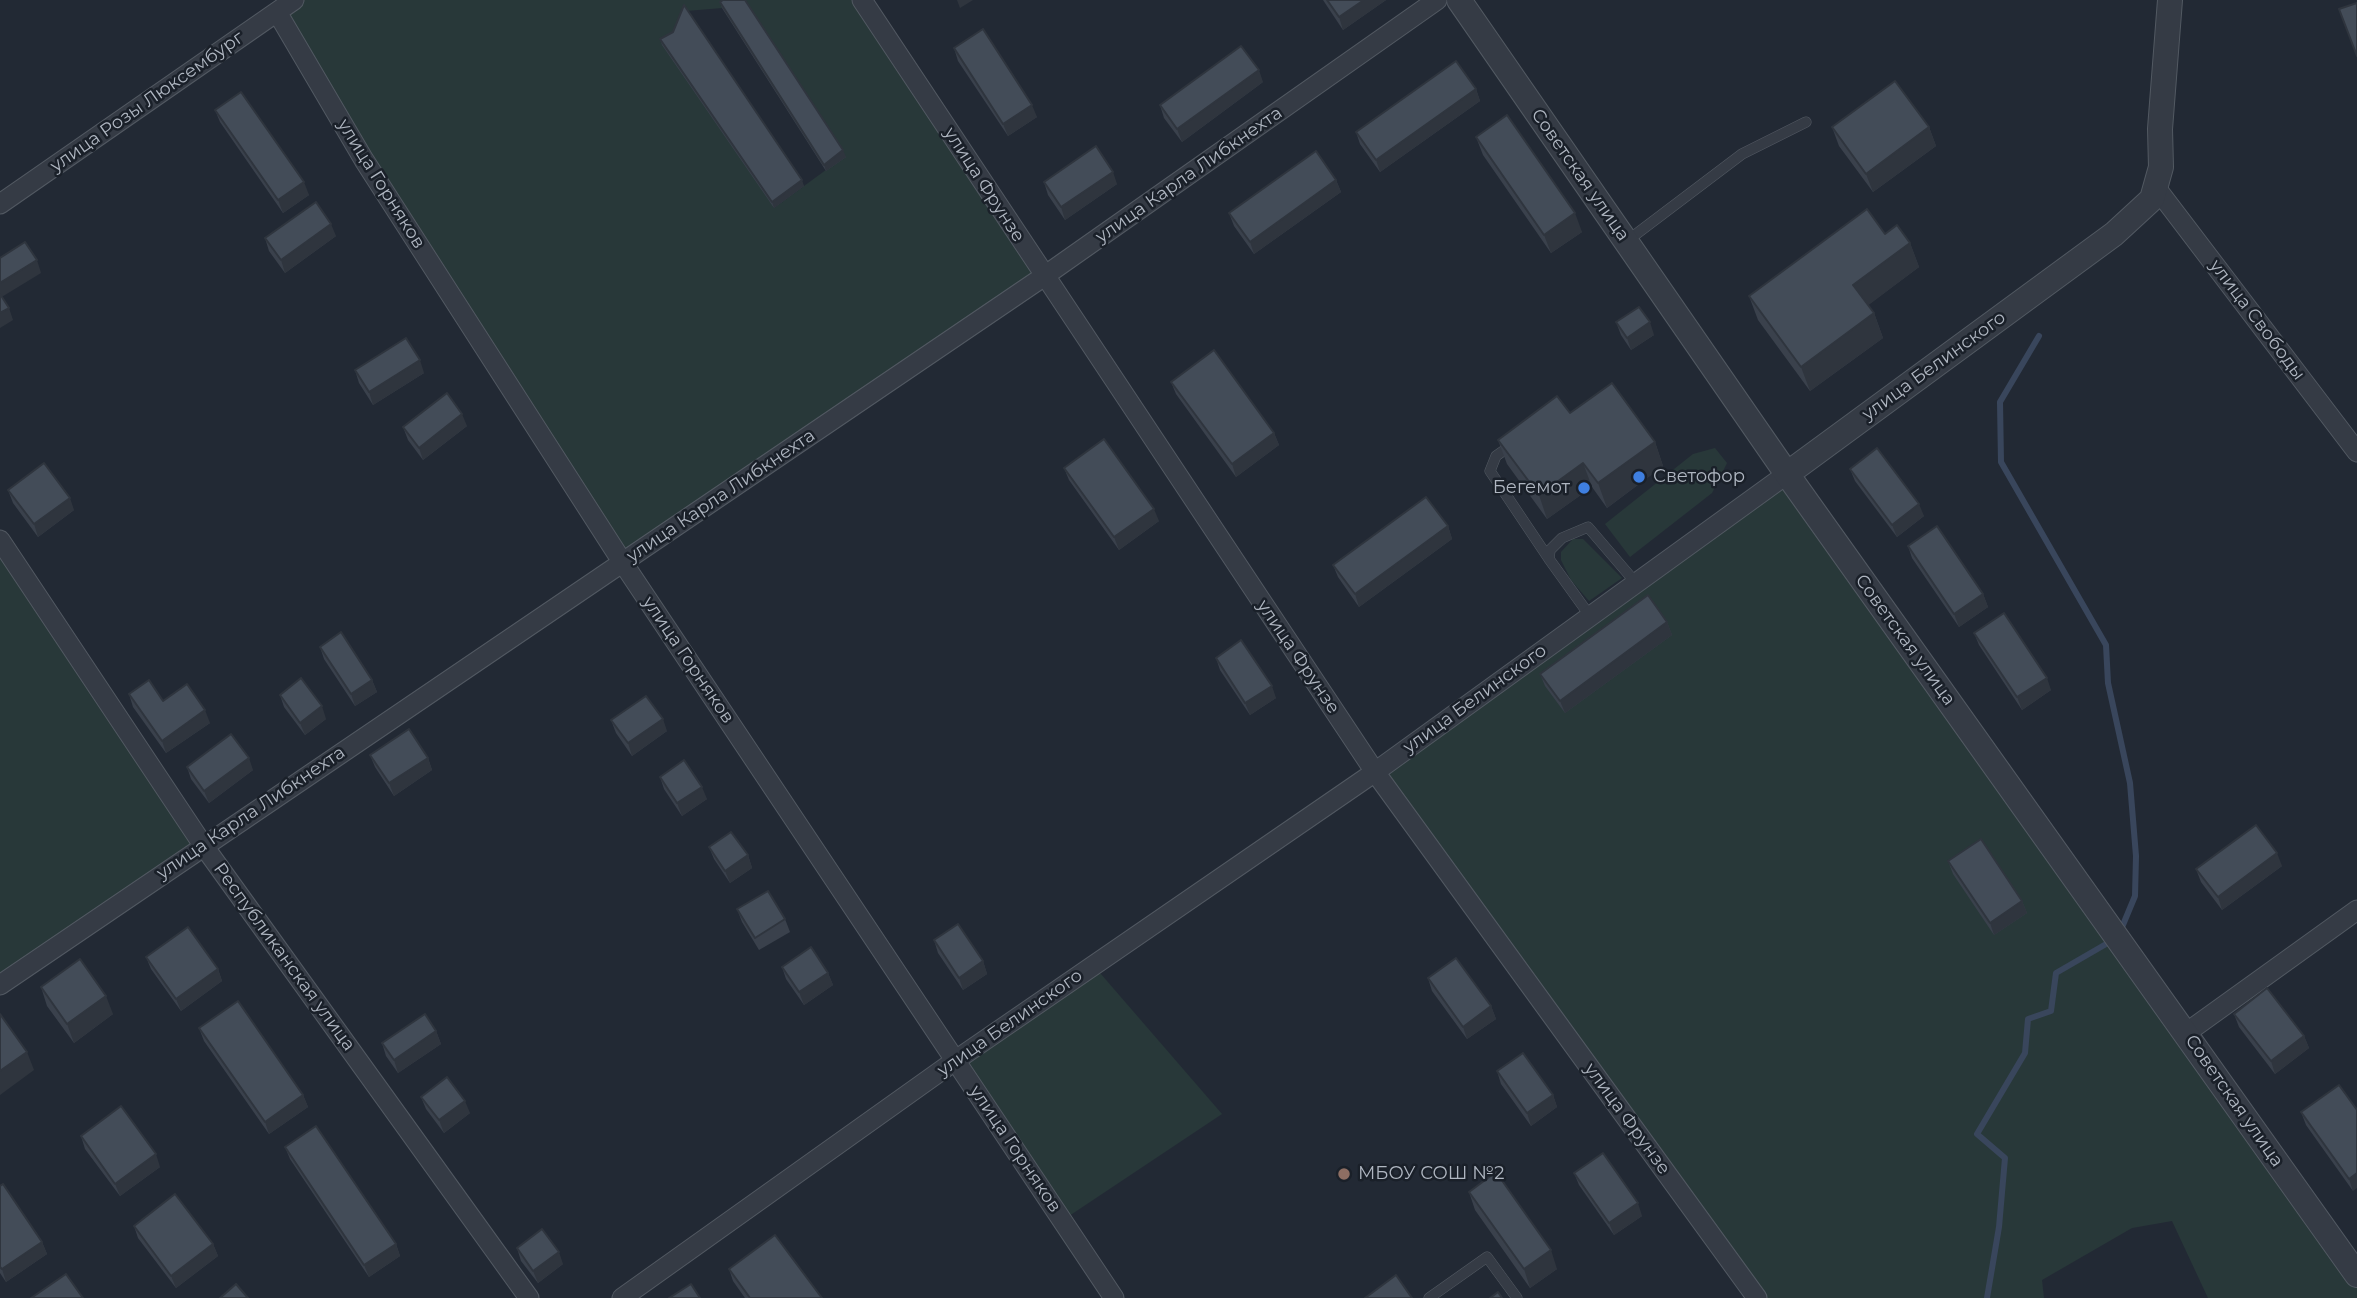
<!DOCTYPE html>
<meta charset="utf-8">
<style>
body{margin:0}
canvas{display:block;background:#222934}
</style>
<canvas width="2357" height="1298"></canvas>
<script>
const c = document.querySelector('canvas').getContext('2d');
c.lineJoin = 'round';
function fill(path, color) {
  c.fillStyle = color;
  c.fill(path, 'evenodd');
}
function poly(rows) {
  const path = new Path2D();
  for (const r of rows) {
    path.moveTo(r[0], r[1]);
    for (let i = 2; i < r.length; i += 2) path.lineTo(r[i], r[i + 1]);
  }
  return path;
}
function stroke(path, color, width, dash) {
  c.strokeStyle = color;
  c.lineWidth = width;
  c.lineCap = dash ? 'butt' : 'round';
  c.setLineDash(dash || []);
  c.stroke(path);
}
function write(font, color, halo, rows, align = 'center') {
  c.font = font + ' Montserrat,sans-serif';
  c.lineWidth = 5;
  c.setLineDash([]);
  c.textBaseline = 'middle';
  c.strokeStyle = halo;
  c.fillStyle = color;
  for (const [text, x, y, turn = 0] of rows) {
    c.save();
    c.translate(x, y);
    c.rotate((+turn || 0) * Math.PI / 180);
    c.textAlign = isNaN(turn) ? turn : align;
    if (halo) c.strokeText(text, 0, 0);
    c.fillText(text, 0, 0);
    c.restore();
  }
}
fill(poly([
 [294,0,738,0,722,8,686,11,774,208,845,156,743,0,862,0,1043,277,623,563,277,12],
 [1715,448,1727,463,1712,493,1630,557,1605,524,1693,454],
 [1787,474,2357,1275,2357,1298,2208,1298,2172,1221,2132,1228,2042,1280,2044,1298,1744,1298,1752,1293,1375,772],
 [1573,539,1583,539,1622,578,1589,601,1571,580,1561,560,1561,552],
 [0,540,203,845,0,985],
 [1094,966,1222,1114,1063,1220,956,1060]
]), '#283839');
stroke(poly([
 [2039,336,2000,402,2001,462,2106,645,2108,683,2130,783,2136,856,2135,896,2120,932],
 [1987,1298,1999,1227,2005,1158,1977,1134,2025,1053,2028,1019,2051,1011,2056,973,2113,940]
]), '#39465c', 6);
const service = poly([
 [1627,241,1742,154,1806,122],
 [1513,444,1496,456,1490,471,1549,559],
 [1590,616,1549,559,1550,550,1562,538,1588,527,1636,583],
 [1429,1298,1487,1257,1517,1298]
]);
const minor = poly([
 [862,0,1375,772,1757,1298],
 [277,12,364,160,623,563,1114,1298],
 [2157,189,2357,452],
 [0,204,294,0],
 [0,540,203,845,529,1298],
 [0,985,1043,277,1437,0],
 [2186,1033,2357,910],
 [622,1298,956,1060,1375,772,1787,474]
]);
const tertiary = poly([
 [1459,0,1787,474,2357,1275],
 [1787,474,2114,234,2152,199,2161,167,2160,129,2170,0]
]);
stroke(service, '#525962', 11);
stroke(minor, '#525962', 21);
stroke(tertiary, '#525962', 26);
stroke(service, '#353b45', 10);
stroke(minor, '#353b45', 19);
stroke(tertiary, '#353b45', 24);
fill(poly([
 [1323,0,1386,0,1343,30],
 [720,2,846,157,826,171,722,8],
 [660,39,804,186,774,208,662,45],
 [954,48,1037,117,1008,136,958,61],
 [1263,82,1182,142,1164,118,1160,105],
 [1476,89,1480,101,1380,172,1360,144,1356,132],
 [215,110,309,195,283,213,220,122],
 [1832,127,1929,127,1936,146,1873,192,1839,146],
 [1476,137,1582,232,1551,253,1483,155],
 [1336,180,1341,192,1254,254,1234,226,1229,213],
 [1044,182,1117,184,1065,220,1048,195],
 [1885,234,1910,243,1919,267,1868,305,1874,313,1883,338,1810,391,1758,320,1749,296],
 [336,236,285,273,269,251,265,238],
 [1616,322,1654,335,1631,350,1621,335],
 [355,370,424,373,373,405,359,383],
 [1171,382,1274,433,1279,445,1236,477,1176,394],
 [1570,413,1655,442,1663,466,1607,508,1592,487,1547,519,1507,464,1498,440],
 [467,426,423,460,408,440,403,427],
 [1064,468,1159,521,1119,550,1069,480],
 [1850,469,1924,516,1897,537,1855,481],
 [8,490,74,510,38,537,13,503],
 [1448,526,1452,539,1359,607,1338,577,1333,565],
 [1908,546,1983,594,1988,607,1959,627,1912,558],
 [1667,622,1672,635,1565,713,1545,686,1540,674],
 [1974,633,2051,690,2022,710,1979,645],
 [320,647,372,680,377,692,355,706,324,659],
 [1216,658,1276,698,1250,715,1220,670],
 [129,694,163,701,210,723,166,753,133,707],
 [280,695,326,719,305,735,284,707],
 [611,720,667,731,632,756,616,733],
 [370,755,428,758,432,770,394,796,375,767],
 [187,767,253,770,209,803,191,779],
 [660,777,707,799,682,816,664,789],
 [709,847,748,855,752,868,730,883,714,859],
 [1948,861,2022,901,2027,913,1994,935,1953,874],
 [2282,866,2222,910,2201,882,2196,869],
 [737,909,785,919,790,932,759,950,742,922],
 [934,940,983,961,987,974,963,990,938,953],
 [146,957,218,969,222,981,181,1011,151,969],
 [782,967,828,973,833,985,804,1005,786,979],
 [1428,978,1491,1006,1496,1019,1467,1039,1432,991],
 [41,987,113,1014,74,1043,47,1006],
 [2234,1014,2304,1036,2309,1048,2275,1074,2239,1027],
 [199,1028,303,1095,308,1107,269,1134,204,1041],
 [436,1031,441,1044,398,1073,386,1056,382,1043],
 [1497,1071,1553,1095,1557,1107,1531,1126,1501,1084],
 [2339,1085,2353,1191,2306,1125,2301,1112],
 [421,1097,470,1113,444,1133,426,1109],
 [81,1136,160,1167,120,1196,85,1149],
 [285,1147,396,1244,400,1256,369,1277,290,1159],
 [1574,1173,1642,1216,1614,1235,1579,1185],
 [0,1186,42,1242,47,1254,6,1282,0,1273],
 [1469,1192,1557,1269,1530,1288,1475,1210],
 [134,1226,213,1244,218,1256,176,1288,138,1238],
 [517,1248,563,1264,538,1283,521,1261],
 [729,1269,822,1298,745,1298,733,1281]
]), '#3a414c');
fill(poly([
 [957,0,973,0,960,8],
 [1364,0,1386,0,1343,30,1339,17],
 [1259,70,1263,82,1182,142,1177,129],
 [1476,89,1480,101,1380,172,1376,160],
 [1032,105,1037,117,1008,136,1003,124],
 [1929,127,1936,146,1873,192,1866,174],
 [843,150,846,157,826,171,824,165],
 [1113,172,1117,184,1065,220,1061,207],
 [802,180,804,186,774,208,772,202],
 [1336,180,1341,192,1254,254,1250,242],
 [304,182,309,195,283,213,278,200],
 [1575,213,1582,232,1551,253,1544,235],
 [331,224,336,236,285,273,281,260],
 [1910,243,1919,267,1862,310,1853,285],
 [37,260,41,273,0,298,0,283],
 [9,308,13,320,0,328,0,313],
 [1874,313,1883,338,1810,391,1801,367],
 [1650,322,1654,335,1631,350,1627,338],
 [420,360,424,373,373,405,369,392],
 [462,414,467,426,423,460,419,448],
 [1274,433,1279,445,1236,477,1232,464],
 [1655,442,1663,466,1607,508,1598,483],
 [1583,463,1592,487,1547,519,1539,495],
 [70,498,74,510,38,537,34,524],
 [1919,504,1924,516,1897,537,1892,525],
 [1154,509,1159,521,1119,550,1114,537],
 [1448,526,1452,539,1359,607,1355,594],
 [1983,594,1988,607,1959,627,1954,614],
 [1667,622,1672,635,1565,713,1560,701],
 [2047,678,2051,690,2022,710,2017,697],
 [372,680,377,692,355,706,351,694],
 [1272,686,1276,698,1250,715,1245,703],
 [322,706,326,719,305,735,300,723],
 [205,710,210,723,166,753,162,741],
 [663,719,667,731,632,756,628,743],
 [249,758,253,770,209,803,204,791],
 [428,758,432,770,394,796,389,783],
 [702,787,707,799,682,816,677,803],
 [2277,853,2282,866,2222,910,2218,897],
 [748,855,752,868,730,883,725,871],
 [2022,901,2027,913,1994,935,1990,923],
 [983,961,987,974,963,990,959,978],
 [218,969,222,981,181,1011,176,999],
 [828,973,833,985,804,1005,799,992],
 [106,996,113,1014,74,1043,67,1024],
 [1491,1006,1496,1019,1467,1039,1463,1027],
 [436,1031,441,1044,398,1073,394,1060],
 [2304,1036,2309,1048,2275,1074,2271,1061],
 [27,1052,34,1070,0,1095,0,1071],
 [303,1095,308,1107,269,1134,265,1122],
 [1553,1095,1557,1107,1531,1126,1527,1113],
 [465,1101,470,1113,444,1133,439,1120],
 [156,1154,160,1167,120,1196,115,1184],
 [2357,1173,2357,1188,2353,1191,2349,1179],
 [1638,1203,1642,1216,1614,1235,1609,1223],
 [42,1242,47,1254,6,1282,2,1269],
 [213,1244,218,1256,176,1288,171,1276],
 [396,1244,400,1256,369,1277,364,1265],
 [1551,1250,1557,1269,1530,1288,1524,1269],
 [559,1252,563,1264,538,1283,533,1271]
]), '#2f353e');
const building = poly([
 [723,0,745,0,843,150,824,165,720,2,723,0],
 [1327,0,1364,0,1339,17,1327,0],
 [2357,3,2357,56,2339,9,2357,3],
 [684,5,802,180,772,202,660,39,673,32,684,5],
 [983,29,1032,105,1003,124,954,48,983,29],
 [1241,46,1259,70,1177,129,1160,105,1241,46],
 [1456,61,1476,89,1376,160,1356,132,1456,61],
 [1895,81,1929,127,1866,174,1832,127,1895,81],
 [241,92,304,182,278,200,215,110,241,92],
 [1507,115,1575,213,1544,235,1476,137,1507,115],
 [1096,146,1113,172,1061,207,1044,182,1096,146],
 [1316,151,1336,180,1250,242,1229,213,1316,151],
 [316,202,331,224,281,260,265,238,316,202],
 [1867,209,1885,234,1897,225,1910,243,1853,285,1874,313,1801,367,1749,296,1867,209],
 [25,242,37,260,0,283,0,258,25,242],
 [0,294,9,308,0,313,0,294],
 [1639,307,1650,322,1627,338,1616,322,1639,307],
 [406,338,420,360,369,392,355,370,406,338],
 [1214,350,1274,433,1232,464,1171,382,1214,350],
 [1612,383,1655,442,1598,483,1583,463,1539,495,1498,440,1557,396,1570,413,1612,383],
 [447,393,462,414,419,448,403,427,447,393],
 [1104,439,1154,509,1114,537,1064,468,1104,439],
 [1877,448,1919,504,1892,525,1850,469,1877,448],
 [44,463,70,498,34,524,8,490,44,463],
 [1426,497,1448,526,1355,594,1333,565,1426,497],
 [1937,526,1983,594,1954,614,1908,546,1937,526],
 [1648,595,1667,622,1560,701,1540,674,1648,595],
 [2004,613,2047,678,2017,697,1974,633,2004,613],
 [341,632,372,680,351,694,320,647,341,632],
 [1241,640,1272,686,1245,703,1216,658,1241,640],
 [301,678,322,706,300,723,280,695,301,678],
 [149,680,163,701,187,684,205,710,162,741,129,694,149,680],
 [646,696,663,719,628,743,611,720,646,696],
 [409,729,428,758,389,783,370,755,409,729],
 [231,734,249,758,204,791,187,767,231,734],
 [684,760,702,787,677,803,660,777,684,760],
 [2256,825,2277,853,2218,897,2196,869,2256,825],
 [731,832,748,855,725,871,709,847,731,832],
 [1981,839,2022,901,1990,923,1948,861,1981,839],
 [768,891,785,919,755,938,737,909,768,891],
 [958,924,983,961,959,978,934,940,958,924],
 [188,927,218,969,176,999,146,957,188,927],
 [811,947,828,973,799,992,782,967,811,947],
 [1456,958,1491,1006,1463,1027,1428,978,1456,958],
 [80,959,106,996,67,1024,41,987,80,959],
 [2267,988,2304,1036,2271,1061,2234,1014,2267,988],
 [238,1001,303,1095,265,1122,199,1028,238,1001],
 [0,1014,27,1052,0,1071,0,1014],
 [425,1014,436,1031,394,1060,382,1043,425,1014],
 [1523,1053,1553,1095,1527,1113,1497,1071,1523,1053],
 [447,1077,465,1101,439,1120,421,1097,447,1077],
 [2339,1085,2357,1110,2357,1173,2349,1179,2301,1112,2339,1085],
 [121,1106,156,1154,115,1184,81,1136,121,1106],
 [316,1126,396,1244,364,1265,285,1147,316,1126],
 [1603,1153,1638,1203,1609,1223,1574,1173,1603,1153],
 [1496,1172,1551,1250,1524,1269,1469,1192,1496,1172],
 [3,1184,42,1242,2,1269,0,1267,0,1186,3,1184],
 [175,1194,213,1244,171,1276,134,1226,175,1194],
 [542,1229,559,1252,533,1271,517,1248,542,1229],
 [775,1235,822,1298,750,1298,729,1269,775,1235],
 [66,1274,83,1298,31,1298,66,1274],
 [1396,1275,1412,1298,1365,1298,1396,1275],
 [236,1284,248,1298,220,1298,236,1284],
 [691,1284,700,1298,669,1298,691,1284],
 [1498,1292,1502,1298,1490,1298,1498,1292]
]);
fill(building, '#434c58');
stroke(building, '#2f353e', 2);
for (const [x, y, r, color] of [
 [1639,477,7,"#3f7fe0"],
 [1584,488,7,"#3f7fe0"],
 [1344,1174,7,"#8d6e63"]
]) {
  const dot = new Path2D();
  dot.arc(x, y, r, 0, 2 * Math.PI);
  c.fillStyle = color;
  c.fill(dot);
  stroke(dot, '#1a2029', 2.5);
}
write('18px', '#afb6c1', '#1a2029', [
 ["улица Розы Люксембург",147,102,-35],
 ["улица Карла Либкнехта",1189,175,-35],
 ["Советская улица",1580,175,55],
 ["улица Горняков",381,184,58],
 ["улица Фрунзе",984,185,57],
 ["улица Свободы",2257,320,53],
 ["улица Белинского",1934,366,-36],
 ["улица Карла Либкнехта",721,496,-34],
 ["Советская улица",1905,640,54],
 ["улица Фрунзе",1298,657,56],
 ["улица Горняков",688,660,56],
 ["улица Белинского",1475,699,-36],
 ["улица Карла Либкнехта",251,813,-34],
 ["Республиканская улица",284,957,54],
 ["улица Белинского",1010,1023,-35],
 ["Советская улица",2234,1101,55],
 ["улица Фрунзе",1627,1119,54],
 ["улица Горняков",1015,1149,56]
]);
write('18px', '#afb6c1', '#1a2029', [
 ["Светофор",1653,477],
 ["Бегемот",1570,488,"right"],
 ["МБОУ СОШ №2",1358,1174]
], 'left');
</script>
